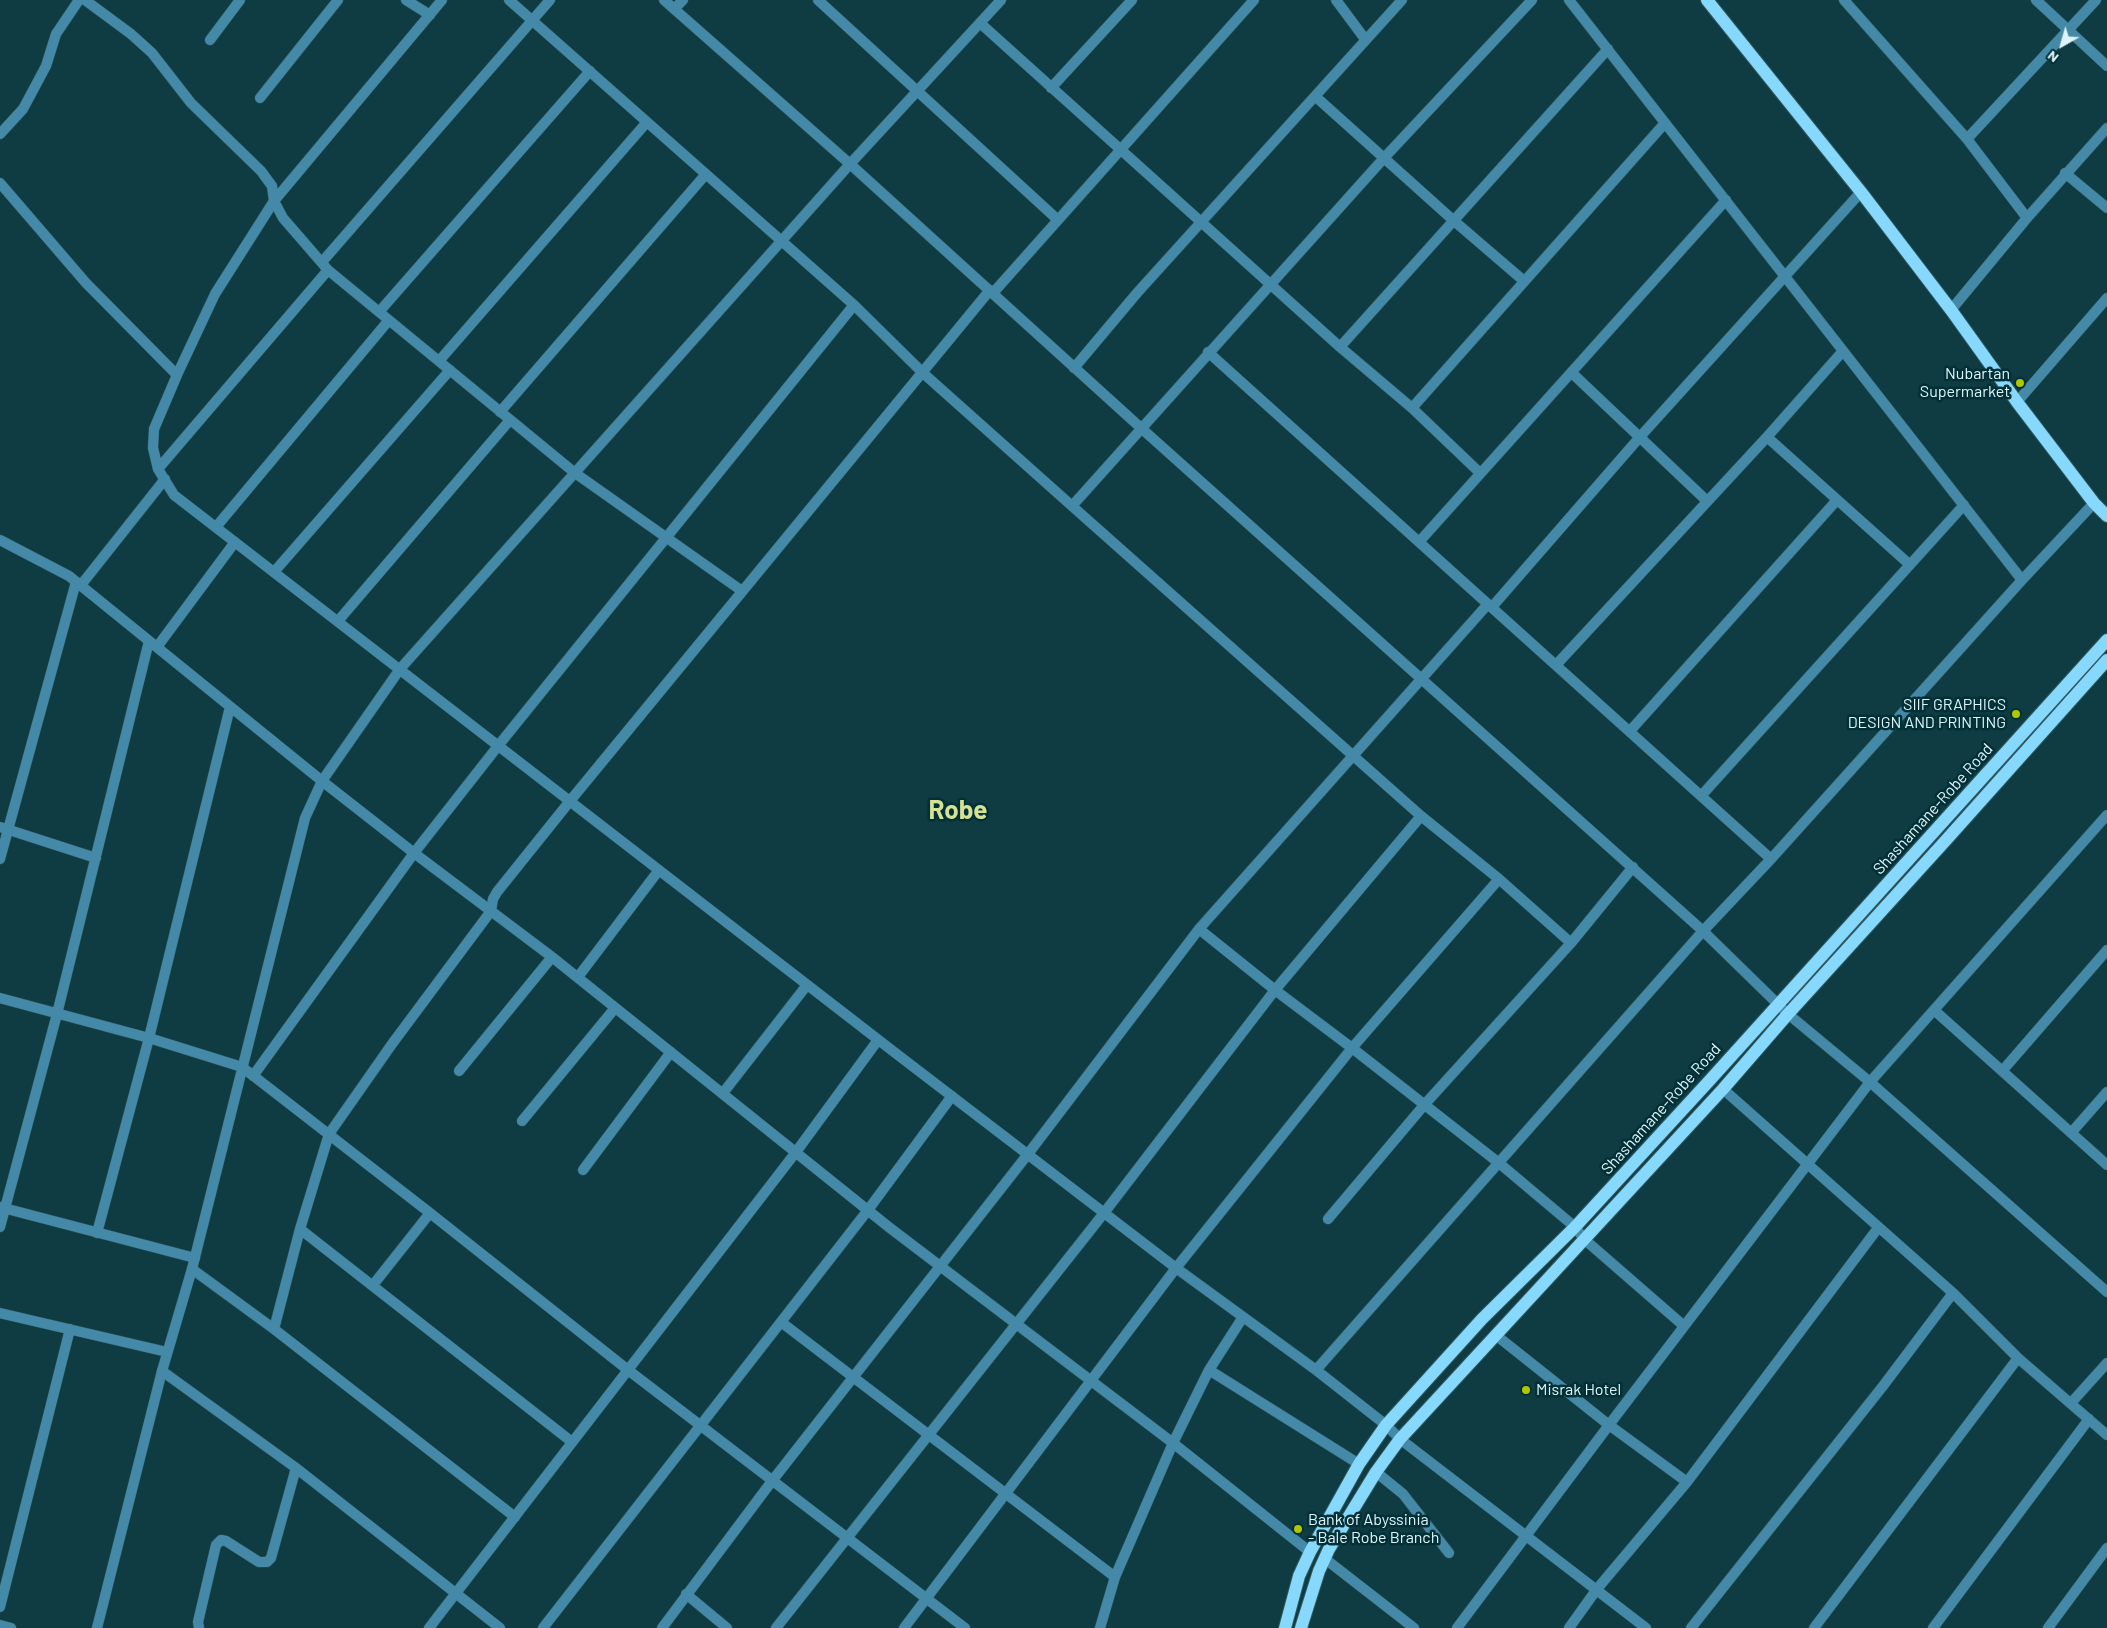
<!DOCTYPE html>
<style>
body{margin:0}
#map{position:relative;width:2107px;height:1628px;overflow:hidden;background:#0f3b42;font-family:Barlow,sans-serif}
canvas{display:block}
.north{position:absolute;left:2037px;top:20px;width:50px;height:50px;-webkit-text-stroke:4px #023037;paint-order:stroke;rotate:218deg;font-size:14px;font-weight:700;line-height:20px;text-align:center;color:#def4f8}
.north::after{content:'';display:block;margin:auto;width:18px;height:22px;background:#def4f8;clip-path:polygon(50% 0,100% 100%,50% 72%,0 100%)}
</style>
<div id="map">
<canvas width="2107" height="1628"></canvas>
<div class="north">N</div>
</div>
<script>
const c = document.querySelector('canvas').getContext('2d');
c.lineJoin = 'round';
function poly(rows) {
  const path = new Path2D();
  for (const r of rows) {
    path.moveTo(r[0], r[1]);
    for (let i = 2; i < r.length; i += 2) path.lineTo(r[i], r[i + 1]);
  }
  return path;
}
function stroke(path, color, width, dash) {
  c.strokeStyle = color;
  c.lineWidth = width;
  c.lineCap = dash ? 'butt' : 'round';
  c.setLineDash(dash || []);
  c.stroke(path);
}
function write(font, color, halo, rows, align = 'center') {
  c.font = font + ' Barlow,sans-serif';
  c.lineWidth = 5;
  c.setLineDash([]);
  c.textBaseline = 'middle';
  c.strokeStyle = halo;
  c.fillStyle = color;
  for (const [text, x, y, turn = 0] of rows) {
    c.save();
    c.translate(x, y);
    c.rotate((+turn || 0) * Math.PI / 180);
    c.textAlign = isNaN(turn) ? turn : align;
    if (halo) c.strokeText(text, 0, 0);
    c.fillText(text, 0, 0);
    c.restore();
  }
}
const minor = poly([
 [85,0,131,34,152,53,191,103,261,171,272,186,274,201,283,218,328,270,575,473,742,591],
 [406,0,430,15],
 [442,0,274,201,215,294,177,375,154,429,153,448,158,469,174,495,898,1055,1176,1268,1316,1370,1386,1425,1400,1439,1646,1628],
 [509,0,854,305,923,373,1072,506,1421,816,1499,879,1571,943],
 [664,0,850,164,1141,428,1703,931,1788,1014,1870,1082,2107,1292],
 [818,0,1058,220],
 [1336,0,1365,39],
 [1569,0,2022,580],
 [1844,0,1967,139,2027,218],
 [2036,0,2107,66],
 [674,9,683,0],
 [980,23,1340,347,1412,408,1480,473],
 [210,40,240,0],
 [1051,88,1132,0],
 [1316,97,1453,220,1524,281],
 [260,98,338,0],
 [0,134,23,109,46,66,56,34,79,0],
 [1967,139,2096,0],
 [2065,173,2107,208],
 [0,183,86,283,177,375],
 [322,262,550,0],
 [993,293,1254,0],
 [1951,310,2027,218,2107,128],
 [379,312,590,71],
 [1340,347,1608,49],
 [1208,352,1771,859],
 [439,361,647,122],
 [1074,368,1137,293,1402,0],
 [1572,373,1707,501],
 [2017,402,2107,298],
 [1412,408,1665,123],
 [500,412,706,174],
 [1767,437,1909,564],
 [158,469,328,270],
 [1072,506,1384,158,1532,0],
 [216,527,389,320],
 [0,540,69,576,322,781,414,853,552,957,890,1228,1173,1443,1310,1552],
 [1419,542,1726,200],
 [274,572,450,370],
 [81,585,165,479],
 [1492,607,1639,438,1861,192],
 [338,621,510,420],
 [157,647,235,542],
 [1556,665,1767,437,1843,351],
 [1630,731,1837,500],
 [1701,796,1964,505],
 [0,827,96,858],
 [0,859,76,582],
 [1199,929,1275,990,1352,1048,1499,1163,1575,1227,1584,1239,1684,1326],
 [578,977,659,870],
 [0,998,149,1038,242,1067,430,1213,628,1370,965,1628],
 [1934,1010,2107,1165],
 [2003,1070,2107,950],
 [459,1071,552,957],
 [253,1076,414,853,498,746,854,305],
 [1723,1089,1953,1293,2018,1358,2107,1435],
 [723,1093,807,985],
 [522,1121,615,1008],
 [2071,1133,2107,1092],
 [583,1170,671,1052],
 [0,1207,195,1258],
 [1328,1219,1425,1104,1571,943,1633,867],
 [0,1227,57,1014,149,641],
 [300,1229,572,1442],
 [97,1233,149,1038,230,707],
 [192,1269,274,1329,515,1517],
 [373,1285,430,1213],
 [0,1313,167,1352],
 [781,1322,1115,1577],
 [274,1329,300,1229,329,1134,392,1044,491,911,493,899,497,892,570,801,990,290],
 [1497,1336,1609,1425,1687,1482],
 [1209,1370,1359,1464],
 [1316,1370,1703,931,1771,859,2022,580,2094,503],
 [162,1371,296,1468,500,1628],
 [2071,1403,2107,1363],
 [1376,1472,1403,1494,1449,1553],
 [1324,1558,1414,1628],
 [686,1594,727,1628],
 [0,1607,70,1329],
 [199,1628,198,1622,216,1545,221,1540,226,1541,259,1562,267,1562,271,1558,296,1468],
 [429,1628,796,1152,878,1040],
 [543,1628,868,1210,952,1096],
 [662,1628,772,1481,1028,1154,1199,929,1488,604],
 [776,1628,1104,1213,1275,990,1421,816],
 [904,1628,1176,1268,1352,1048,1499,879],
 [1100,1628,1115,1577,1173,1443,1209,1370,1243,1317],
 [1457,1628,1609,1425,1870,1082,2107,815],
 [1569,1628,1597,1589,1687,1482,1878,1228],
 [1691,1628,1883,1386,1953,1293],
 [1814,1628,2018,1358],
 [1933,1628,2089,1419],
 [2048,1628,2107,1548]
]);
const tertiary = poly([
 [0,1625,11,1628],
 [97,1628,162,1371,192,1269,305,818,322,781,400,669,850,164,1001,0]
]);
const primary = poly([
 [1707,0,1861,192,1951,310,2017,402,2094,503,2107,516],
 [1285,1628,1299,1576,1310,1552,1359,1464,1386,1425,1482,1319,1575,1227,1710,1080,2107,640],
 [1301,1628,1319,1571,1329,1549,1376,1472,1400,1439,1723,1089,1788,1014,1947,839,2107,660]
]);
stroke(minor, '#30595f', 11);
stroke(tertiary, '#30595f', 11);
stroke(primary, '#30595f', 14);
stroke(minor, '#448aa8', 10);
stroke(tertiary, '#448aa8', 10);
stroke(primary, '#87d8fd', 12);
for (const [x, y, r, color] of [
 [2020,383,5,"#b1c500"],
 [2016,714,5,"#b1c500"],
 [1526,1390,5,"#b1c500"],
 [1298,1529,5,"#b1c500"]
]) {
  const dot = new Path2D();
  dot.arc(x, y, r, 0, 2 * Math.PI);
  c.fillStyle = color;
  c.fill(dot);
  stroke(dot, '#023037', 2);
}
write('16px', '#def4f8', '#023037', [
 ["Nubartan",2010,374],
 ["Supermarket",2010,392],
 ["SIIF GRAPHICS",2006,705],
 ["DESIGN AND PRINTING",2006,723],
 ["Misrak Hotel",1536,1390,"left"],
 ["Bank of Abyssinia",1308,1520,"left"],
 ["- Bale Robe Branch",1308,1538,"left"]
], 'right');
write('16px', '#def4f8', '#023037', [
 ["Shashamane-Robe Road",1933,809,-48],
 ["Shashamane-Robe Road",1661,1109,-48]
]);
write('bold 26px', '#d5e296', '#023037', [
 ["Robe",958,810]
]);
</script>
